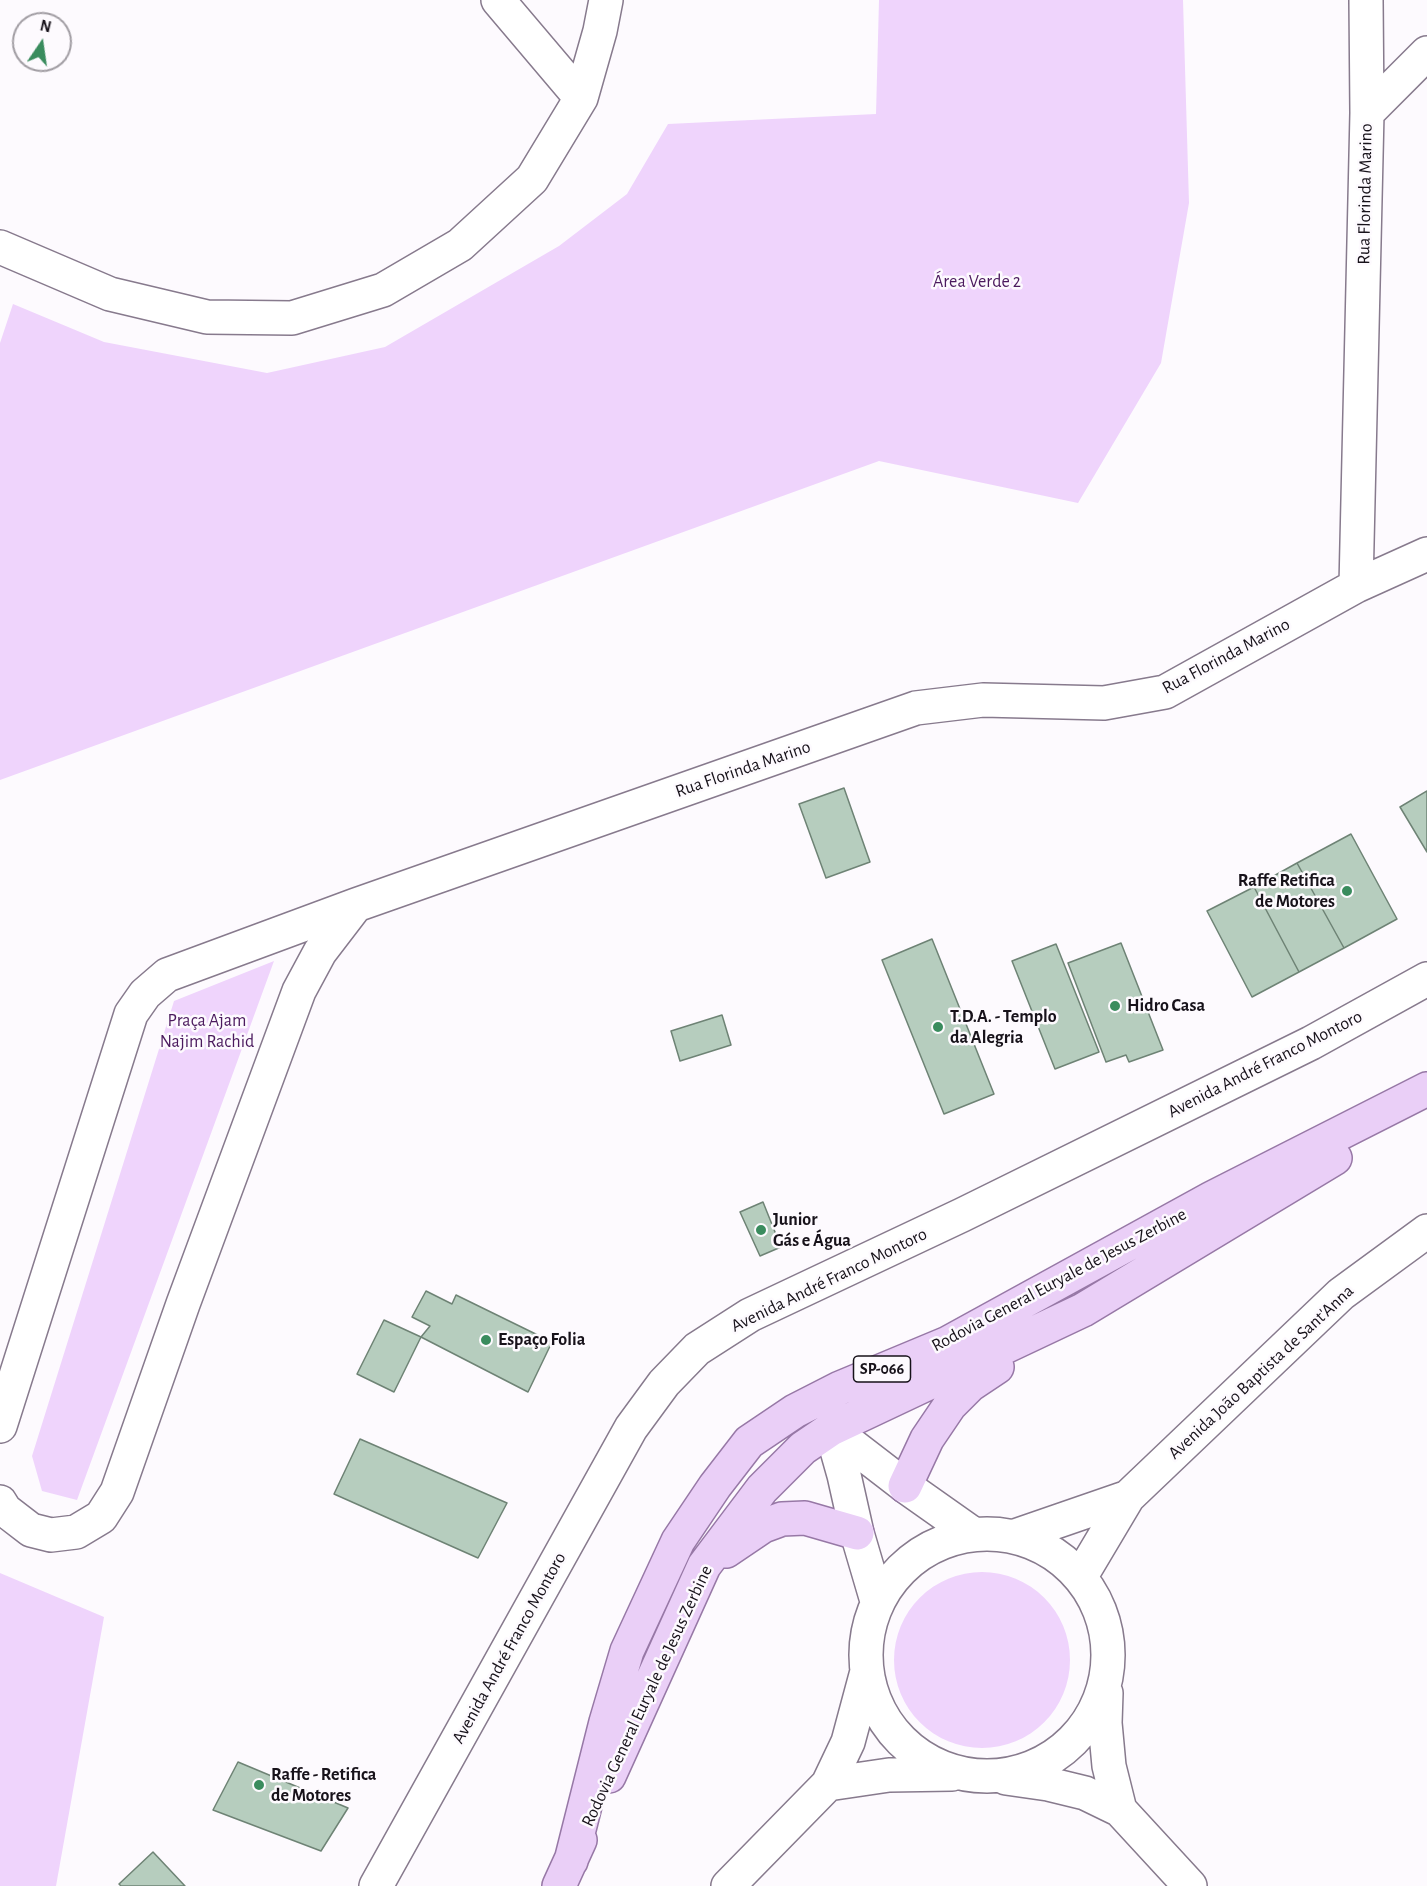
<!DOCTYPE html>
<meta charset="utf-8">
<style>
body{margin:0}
#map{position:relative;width:1427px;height:1886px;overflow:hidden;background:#fdfafe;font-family:"Alegreya Sans",sans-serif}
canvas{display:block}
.north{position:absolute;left:12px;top:12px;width:60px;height:60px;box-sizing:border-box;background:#fdfafe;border:2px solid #a19da3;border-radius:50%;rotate:13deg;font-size:16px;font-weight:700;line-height:24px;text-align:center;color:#17121a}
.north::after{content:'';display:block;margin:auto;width:21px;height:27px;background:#3a8c5e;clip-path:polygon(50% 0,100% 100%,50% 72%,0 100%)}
</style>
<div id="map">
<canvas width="1427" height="1886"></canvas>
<div class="north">N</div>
</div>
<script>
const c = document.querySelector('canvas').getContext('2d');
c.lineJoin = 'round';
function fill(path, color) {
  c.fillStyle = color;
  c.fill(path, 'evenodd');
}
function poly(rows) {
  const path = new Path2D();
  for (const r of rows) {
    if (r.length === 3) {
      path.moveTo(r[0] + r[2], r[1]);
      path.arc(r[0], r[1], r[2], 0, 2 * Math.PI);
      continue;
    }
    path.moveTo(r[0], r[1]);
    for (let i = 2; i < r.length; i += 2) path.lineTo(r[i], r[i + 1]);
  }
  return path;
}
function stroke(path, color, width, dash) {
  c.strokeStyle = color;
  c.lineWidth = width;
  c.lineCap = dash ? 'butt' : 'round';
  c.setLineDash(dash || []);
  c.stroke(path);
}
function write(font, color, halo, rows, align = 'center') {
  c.font = font + ' "Alegreya Sans",sans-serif';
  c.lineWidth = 5;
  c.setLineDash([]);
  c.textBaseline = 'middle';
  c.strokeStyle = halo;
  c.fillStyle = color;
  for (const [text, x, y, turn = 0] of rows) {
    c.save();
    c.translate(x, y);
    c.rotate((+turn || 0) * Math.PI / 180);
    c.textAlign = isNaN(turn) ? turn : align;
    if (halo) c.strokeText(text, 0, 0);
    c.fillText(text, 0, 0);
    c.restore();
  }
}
fill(poly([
 [879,0,1183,0,1189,203,1161,363,1078,503,879,461,0,780,0,343,13,304,104,342,267,373,385,347,559,246,627,194,668,124,876,114],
 [274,961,77,1500,42,1491,32,1456,174,1001],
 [982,1660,88],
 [0,1573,104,1617,56,1886,0,1886]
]), '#efd4fc');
const building = poly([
 [844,788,870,862,826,878,799,804,844,788],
 [1427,791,1427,852,1400,807,1427,791],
 [1351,834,1397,919,1344,948,1297,863,1351,834],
 [1297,863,1344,948,1299,972,1254,887,1297,863],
 [1254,887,1299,972,1252,997,1207,911,1254,887],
 [932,939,994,1094,944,1114,882,960,932,939],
 [1121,943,1163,1050,1129,1062,1126,1055,1106,1062,1068,963,1121,943],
 [1056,944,1099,1052,1055,1069,1012,961,1056,944],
 [722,1015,731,1045,680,1061,671,1031,722,1015],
 [763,1202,781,1247,760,1256,740,1212,763,1202],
 [426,1291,452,1304,456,1295,552,1342,528,1392,421,1337,430,1326,412,1317,426,1291],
 [384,1320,421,1337,394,1392,357,1374,384,1320],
 [360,1439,507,1503,478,1558,334,1494,360,1439],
 [238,1762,348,1808,321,1851,213,1810,238,1762],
 [153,1852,185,1886,121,1886,119,1884,153,1852]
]);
fill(building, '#b6cdbe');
stroke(building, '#6e8375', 1.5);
const minor = poly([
 [498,0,581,98],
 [1367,113,1427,53],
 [0,247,110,294,207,317,292,318,383,290,460,245,532,179,581,98,600,31,606,0],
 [1356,586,1367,113,1366,0],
 [0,1426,131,1014,145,994,167,975,356,905,916,708,983,700,1104,703,1165,692,1356,586,1427,554],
 [831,1429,844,1475,857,1533,877,1601],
 [831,1429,905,1486,973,1534],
 [0,1502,5,1510,31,1530,51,1535,76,1532,101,1517,117,1492,183,1304,299,991,320,952,356,905],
 [987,1655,121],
 [1015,1536,1128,1497],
 [1081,1576,1128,1497,1341,1294,1427,1231],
 [1106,1693,1105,1723,1109,1766,1120,1810],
 [1006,1778,1048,1784,1085,1793,1120,1810,1190,1886],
 [828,1784,889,1775,952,1774],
 [376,1886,631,1428,664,1383,697,1349,750,1315,962,1215,1311,1043,1427,979],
 [728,1886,828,1784,848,1742,866,1675]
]);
const primary = poly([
 [905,1486,927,1439,950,1405,970,1385,997,1367],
 [726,1551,763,1526,782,1519,805,1518,857,1533],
 [609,1776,704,1566,762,1489,803,1448,831,1429,1083,1310,1335,1158],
 [571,1861,606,1722,627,1651,678,1541,715,1486,749,1442,795,1411,840,1388,948,1343,1212,1198,1427,1089],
 [559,1886,580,1840]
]);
stroke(minor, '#877a8d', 36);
stroke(primary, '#9778a6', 36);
stroke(minor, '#fff', 33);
stroke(primary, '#eacff7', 33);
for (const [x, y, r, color] of [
 [1347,891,6,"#3a8c5e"],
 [1115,1006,6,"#3a8c5e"],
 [938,1027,6,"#3a8c5e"],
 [761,1230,6,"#3a8c5e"],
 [486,1340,6,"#3a8c5e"],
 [259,1785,6,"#3a8c5e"]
]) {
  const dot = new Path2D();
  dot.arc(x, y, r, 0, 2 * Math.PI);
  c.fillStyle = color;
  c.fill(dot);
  stroke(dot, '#fdfafe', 2);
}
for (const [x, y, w] of [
 [882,1369,57]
]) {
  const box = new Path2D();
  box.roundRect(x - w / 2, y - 13, w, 26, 4.5);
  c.fillStyle = '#fdfafe';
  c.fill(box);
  stroke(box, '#17121a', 1.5);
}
write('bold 16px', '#17121a', null, [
 ["SP-066",882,1369]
]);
write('18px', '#17121a', '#fdfafe', [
 ["Rua Florinda Marino",1365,194,-89],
 ["Rua Florinda Marino",1226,656,-28],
 ["Rua Florinda Marino",743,769,-19],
 ["Avenida André Franco Montoro",1265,1064,-27],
 ["Avenida André Franco Montoro",829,1280,-26],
 ["Rodovia General Euryale de Jesus Zerbine",1059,1280,-28],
 ["Avenida João Baptista de Sant'Anna",1261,1372,-43],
 ["Avenida André Franco Montoro",509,1648,-61],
 ["Rodovia General Euryale de Jesus Zerbine",647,1696,-65]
]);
write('18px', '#4b1a5e', '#fdfafe', [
 ["Área Verde 2",977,282],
 ["Praça Ajam",207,1021],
 ["Najim Rachid",207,1042]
]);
write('bold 18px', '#17121a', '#fdfafe', [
 ["Raffe Retifica",1335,881,"right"],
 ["de Motores",1335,902,"right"],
 ["Hidro Casa",1127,1006],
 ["T.D.A. - Templo",950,1017],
 ["da Alegria",950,1038],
 ["Junior",773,1220],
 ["Gás e Água",773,1241],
 ["Espaço Folia",498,1340],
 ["Raffe - Retifica",271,1775],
 ["de Motores",271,1796]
], 'left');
</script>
